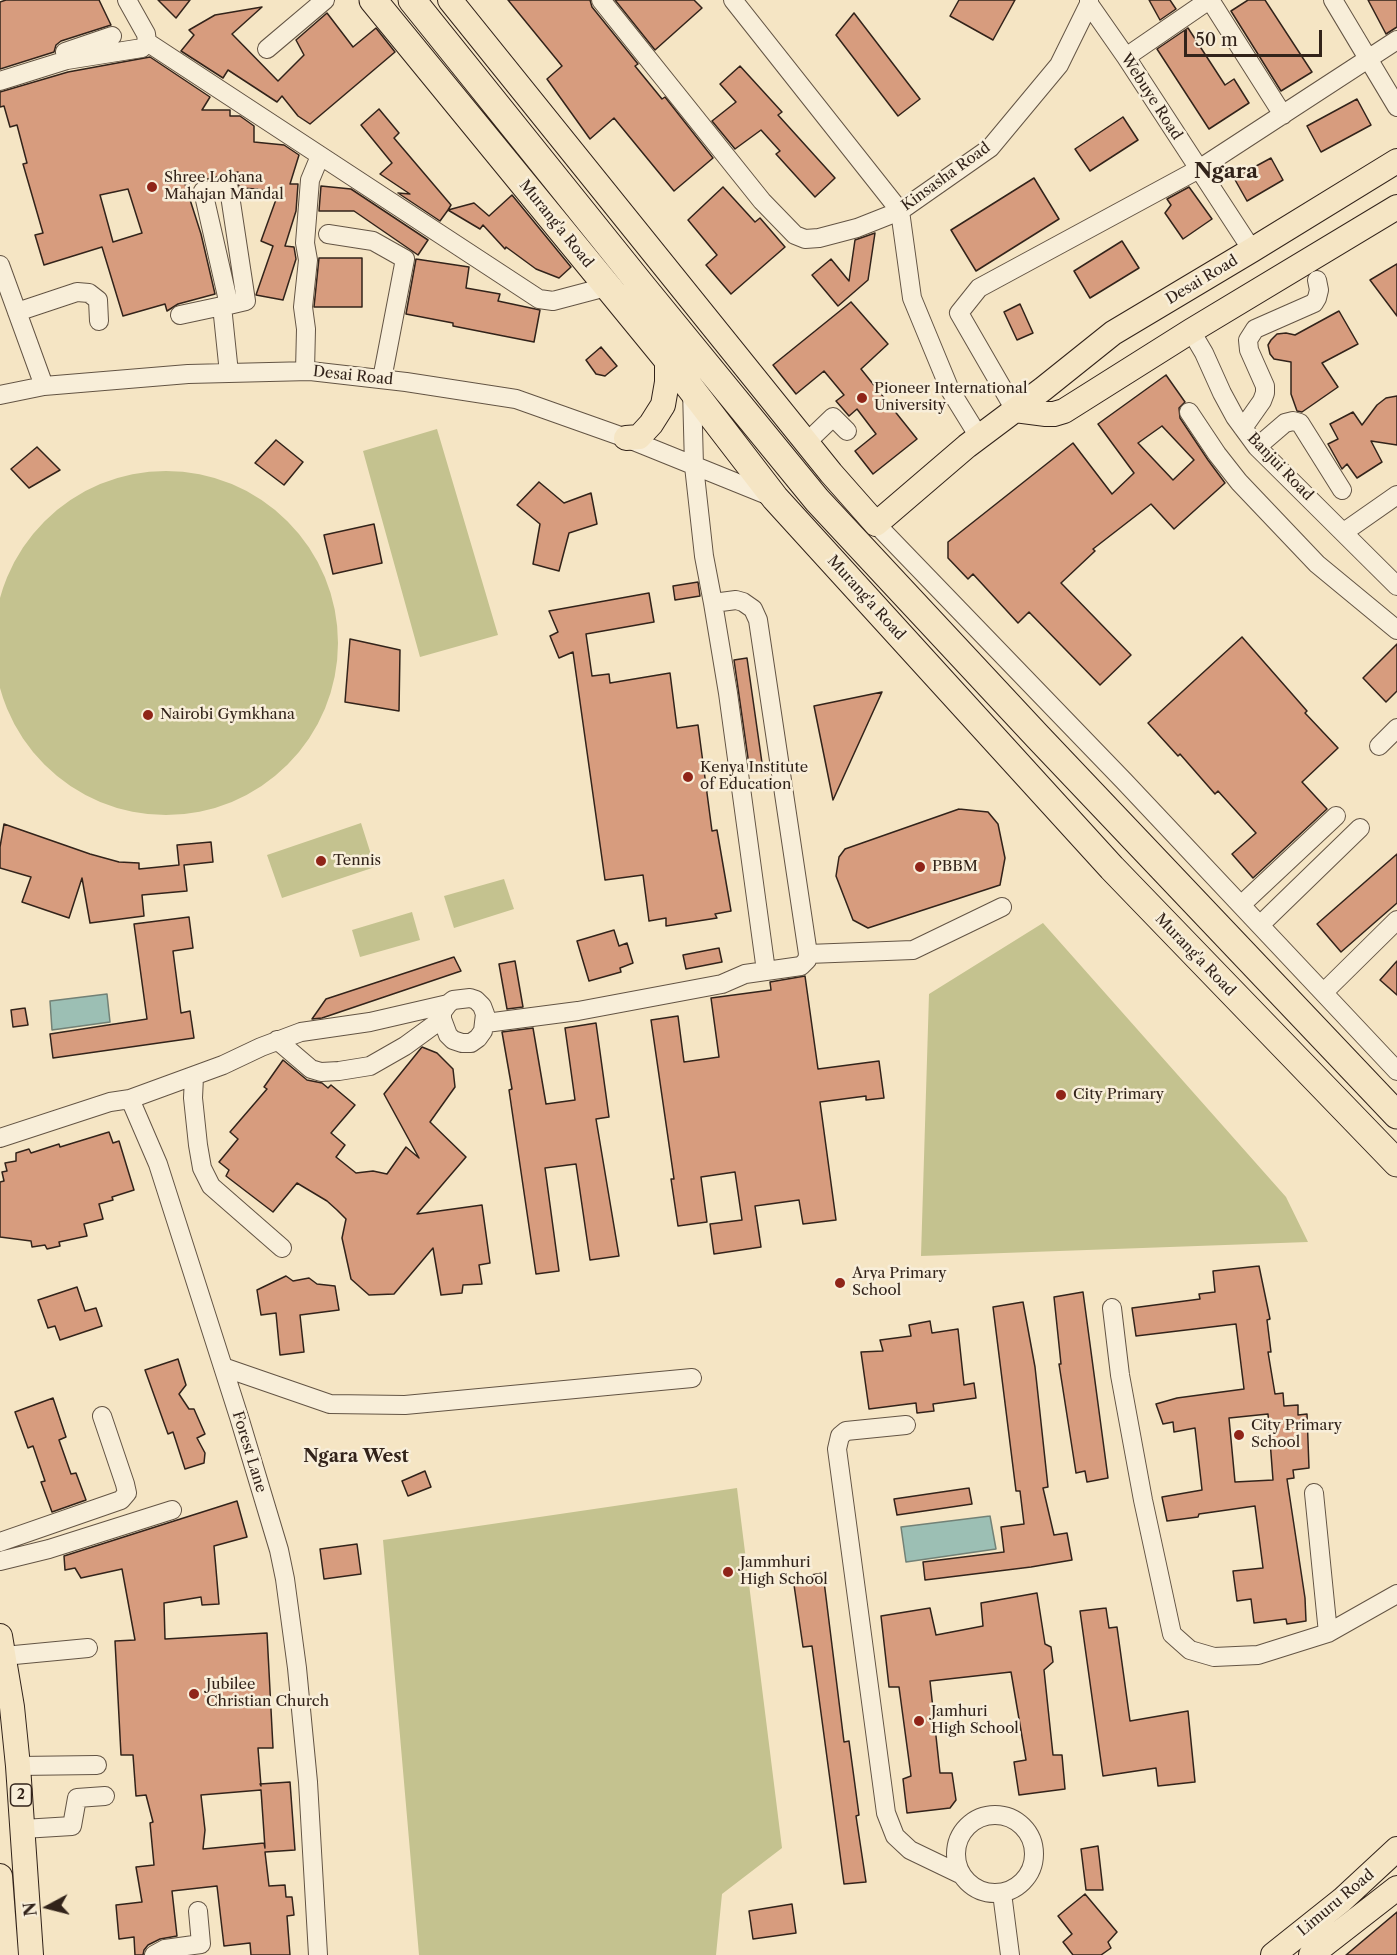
<!DOCTYPE html>
<style>
body{margin:0}
#map{position:relative;width:1397px;height:1955px;overflow:hidden;background:#f5e5c4;font-family:"Libre Caslon Text",serif}
canvas{display:block}
.north{position:absolute;left:18px;top:1877px;width:60px;height:60px;-webkit-text-stroke:4px #f8eed9;paint-order:stroke;rotate:263deg;font-size:16px;font-weight:700;line-height:24px;text-align:center;color:#32231a}
.north::after{content:'';display:block;margin:auto;width:21px;height:27px;background:#32231a;clip-path:polygon(50% 0,100% 100%,50% 72%,0 100%)}
.scale{position:absolute;left:1184px;top:30px;width:138px;height:27px;box-sizing:border-box;border:3px solid #32231a;border-top:0;padding-left:8px;font-size:18px;line-height:21px;white-space:nowrap;color:#32231a;-webkit-text-stroke:4px #f8eed9;paint-order:stroke}
</style>
<div id="map">
<canvas width="1397" height="1955"></canvas>
<div class="north">N</div>
<div class="scale">50 m</div>
</div>
<script>
const c = document.querySelector('canvas').getContext('2d');
c.lineJoin = 'round';
function fill(path, color) {
  c.fillStyle = color;
  c.fill(path, 'evenodd');
}
function poly(rows) {
  const path = new Path2D();
  for (const r of rows) {
    if (r.length === 3) {
      path.moveTo(r[0] + r[2], r[1]);
      path.arc(r[0], r[1], r[2], 0, 2 * Math.PI);
      continue;
    }
    path.moveTo(r[0], r[1]);
    for (let i = 2; i < r.length; i += 2) path.lineTo(r[i], r[i + 1]);
  }
  return path;
}
function stroke(path, color, width, dash) {
  c.strokeStyle = color;
  c.lineWidth = width;
  c.lineCap = dash ? 'butt' : 'round';
  c.setLineDash(dash || []);
  c.stroke(path);
}
function write(font, color, halo, rows, align = 'center') {
  c.font = font + ' "Libre Caslon Text",serif';
  c.lineWidth = 5;
  c.setLineDash([]);
  c.textBaseline = 'middle';
  c.strokeStyle = halo;
  c.fillStyle = color;
  for (const [text, x, y, turn = 0] of rows) {
    c.save();
    c.translate(x, y);
    c.rotate((+turn || 0) * Math.PI / 180);
    c.textAlign = isNaN(turn) ? turn : align;
    if (halo) c.strokeText(text, 0, 0);
    c.fillText(text, 0, 0);
    c.restore();
  }
}
fill(poly([
 [437,429,498,635,420,657,363,451],
 [166,643,172],
 [361,823,375,867,282,898,267,855],
 [504,879,514,909,454,928,444,896],
 [412,912,420,940,360,957,352,930],
 [1043,923,1286,1197,1308,1242,921,1256,929,994],
 [737,1488,782,1848,722,1894,716,1955,419,1955,383,1540]
]), '#c4c28f');
const water = poly([
 [107,994,110,1022,52,1030,50,1001,107,994],
 [990,1516,996,1549,906,1562,901,1527,990,1516]
]);
fill(water, '#9cbfb4');
stroke(water, '#728176', 1.5);
const building = poly([
 [6,0,99,0,111,25,61,41,56,45,54,52,0,69,0,2,6,0],
 [158,0,190,0,176,18,158,0],
 [508,0,590,0,592,7,638,64,635,66,662,99,665,97,713,158,674,191,614,118,590,139,547,79,562,66,508,0],
 [615,0,694,0,702,8,655,50,615,0],
 [959,0,1015,0,993,40,950,16,959,0],
 [1149,0,1170,0,1176,9,1160,20,1149,0],
 [1248,0,1265,0,1312,72,1281,91,1231,11,1248,0],
 [1368,0,1397,0,1397,27,1386,34,1368,0],
 [262,7,232,34,278,81,304,55,296,40,327,13,353,47,376,28,395,52,310,124,298,116,282,96,277,102,228,70,223,78,181,51,194,35,189,30,215,15,262,7],
 [854,13,920,99,898,116,836,35,854,13],
 [1188,28,1225,85,1234,79,1249,103,1209,129,1157,49,1188,28],
 [150,57,210,97,202,110,230,110,230,116,240,116,254,126,254,142,284,145,299,155,290,184,298,184,296,211,285,246,294,247,296,259,283,300,256,295,273,246,261,241,278,194,257,189,240,188,237,182,238,172,185,184,201,234,215,294,178,304,167,311,165,304,123,316,102,247,44,265,35,235,43,233,23,164,27,163,17,125,10,127,4,106,0,107,0,92,68,72,150,57],
 [128,189,142,233,113,242,100,195,128,189],
 [740,66,782,112,778,115,835,178,815,197,776,154,780,151,761,130,735,149,712,121,736,102,720,84,740,66],
 [1357,99,1371,125,1321,152,1307,126,1357,99],
 [379,109,399,133,394,138,451,205,448,210,474,203,489,216,512,195,571,267,559,278,536,269,506,247,505,249,483,225,480,229,448,210,440,221,398,193,410,194,380,174,392,163,361,125,379,109],
 [1123,117,1138,140,1090,171,1075,149,1123,117],
 [1271,158,1283,180,1247,201,1234,178,1271,158],
 [1034,178,1059,219,976,271,951,230,1034,178],
 [321,186,351,189,428,240,418,255,354,211,319,211,321,186],
 [723,187,755,222,760,218,785,247,731,294,706,265,717,255,688,220,723,187],
 [1189,187,1212,219,1183,239,1165,213,1171,205,1167,199,1189,187],
 [875,233,868,280,838,306,812,275,831,259,849,281,855,240,875,233],
 [1122,241,1139,268,1090,298,1074,271,1122,241],
 [319,258,362,258,362,307,314,307,319,258],
 [416,259,469,267,466,288,500,294,498,301,540,310,534,342,453,326,453,323,406,314,416,259],
 [1397,264,1397,316,1370,280,1397,264],
 [851,302,888,344,861,369,917,439,873,474,855,451,876,434,857,409,849,416,836,401,844,395,824,371,796,394,773,365,851,302],
 [1020,304,1033,333,1017,340,1004,312,1020,304],
 [1339,311,1358,344,1322,363,1338,387,1302,412,1297,411,1291,394,1291,362,1274,359,1270,354,1268,345,1271,340,1277,334,1286,333,1295,335,1339,311],
 [601,347,617,366,605,376,596,374,586,360,601,347],
 [1166,375,1185,402,1179,408,1180,418,1208,460,1225,483,1174,529,1151,504,1093,549,1095,551,1061,583,1131,655,1100,685,1029,612,1018,623,973,574,968,579,948,558,948,542,1073,443,1112,494,1134,473,1098,424,1166,375],
 [1162,426,1194,460,1173,480,1138,443,1162,426],
 [1397,396,1397,445,1371,441,1382,462,1357,478,1347,464,1342,469,1328,444,1338,439,1330,424,1353,412,1362,425,1377,405,1386,398,1397,396],
 [276,440,303,462,284,485,255,463,276,440],
 [37,447,60,470,29,488,11,469,37,447],
 [539,482,564,503,591,493,597,524,569,533,559,571,533,564,540,524,517,505,539,482],
 [374,524,382,563,333,574,324,535,374,524],
 [698,582,700,596,675,600,673,586,698,582],
 [649,593,654,622,586,634,592,676,609,674,610,683,670,673,677,728,698,725,712,831,717,830,731,911,715,914,717,918,666,926,666,918,649,921,643,875,605,880,573,652,559,658,550,636,558,632,549,611,649,593],
 [1242,637,1307,711,1305,713,1338,748,1302,782,1327,809,1253,878,1232,854,1256,833,1218,791,1215,794,1180,754,1178,756,1148,723,1242,637],
 [350,639,400,650,399,711,345,702,350,639],
 [1397,644,1397,691,1386,702,1363,678,1397,644],
 [747,658,763,770,750,772,734,660,747,658],
 [882,692,833,800,814,706,882,692],
 [959,809,988,812,998,824,1005,858,1000,885,868,928,853,920,836,876,839,857,845,849,959,809],
 [4,824,90,854,119,862,139,863,139,869,179,865,177,845,211,842,213,862,184,865,187,891,142,895,144,916,90,923,82,878,69,918,22,902,31,877,0,868,0,847,4,824],
 [1397,854,1397,903,1341,952,1317,924,1397,854],
 [189,917,193,948,173,951,181,1013,190,1011,194,1038,53,1058,50,1034,147,1019,134,924,189,917],
 [614,930,619,946,627,943,633,963,620,968,621,972,589,981,577,941,614,930],
 [719,948,722,962,686,969,683,955,719,948],
 [454,957,461,971,322,1018,312,1019,326,999,454,957],
 [515,961,523,1007,507,1009,499,964,515,961],
 [1397,961,1397,995,1380,980,1397,961],
 [805,976,818,1069,879,1061,884,1098,866,1100,866,1096,820,1102,836,1220,803,1224,799,1200,755,1206,761,1247,714,1254,710,1224,742,1220,735,1172,701,1177,707,1222,678,1226,671,1179,674,1179,651,1020,678,1016,684,1062,719,1057,711,998,771,990,770,982,805,976],
 [25,1008,28,1025,13,1027,11,1010,25,1008],
 [596,1023,609,1117,596,1119,619,1256,590,1260,576,1164,545,1168,559,1271,536,1274,509,1090,512,1089,502,1032,533,1028,546,1104,575,1100,565,1028,596,1023],
 [422,1047,437,1053,453,1069,455,1087,430,1122,466,1157,417,1214,482,1205,490,1263,479,1265,482,1284,463,1285,462,1293,441,1295,433,1248,394,1294,369,1295,351,1279,342,1238,346,1219,337,1210,327,1201,297,1183,273,1212,226,1176,229,1170,219,1162,238,1139,230,1132,267,1089,264,1087,283,1060,307,1080,322,1083,328,1088,331,1085,355,1105,331,1133,345,1145,336,1157,356,1173,373,1171,387,1174,406,1147,419,1158,384,1094,422,1047],
 [109,1132,113,1143,119,1141,134,1190,112,1197,113,1200,99,1204,103,1219,84,1224,87,1236,59,1242,60,1246,47,1249,45,1245,32,1247,31,1241,0,1237,0,1182,4,1181,2,1172,7,1171,5,1163,16,1161,16,1153,29,1149,31,1153,59,1144,60,1147,109,1132],
 [1259,1266,1270,1319,1267,1320,1271,1352,1268,1352,1275,1394,1283,1393,1284,1406,1298,1405,1298,1415,1307,1414,1309,1468,1293,1470,1294,1478,1287,1479,1305,1598,1306,1621,1287,1624,1286,1619,1254,1623,1251,1599,1237,1601,1233,1571,1263,1568,1255,1506,1199,1514,1198,1517,1167,1521,1162,1497,1202,1490,1195,1428,1174,1432,1173,1422,1163,1424,1156,1404,1177,1398,1244,1389,1236,1324,1136,1336,1132,1308,1200,1299,1199,1294,1215,1292,1213,1271,1259,1266],
 [1268,1414,1273,1480,1235,1482,1229,1418,1268,1414],
 [286,1276,293,1281,309,1278,317,1284,335,1286,339,1310,300,1315,304,1352,280,1355,276,1313,261,1315,257,1290,286,1276],
 [77,1287,85,1311,96,1308,102,1326,60,1340,55,1326,48,1328,38,1300,77,1287],
 [1083,1292,1108,1478,1087,1482,1085,1471,1076,1473,1059,1364,1061,1364,1054,1297,1083,1292],
 [1023,1302,1035,1367,1048,1487,1043,1488,1054,1535,1067,1533,1072,1560,1031,1567,925,1580,923,1562,1004,1552,1001,1527,1024,1524,1020,1491,1016,1491,993,1307,1023,1302],
 [930,1321,932,1333,958,1329,964,1385,974,1383,976,1398,933,1404,934,1411,917,1413,916,1403,869,1409,861,1352,883,1351,880,1340,911,1336,909,1325,930,1321],
 [178,1359,186,1385,179,1394,189,1409,194,1409,205,1434,197,1438,205,1453,204,1463,185,1469,173,1432,168,1434,145,1370,178,1359],
 [53,1398,66,1437,59,1440,71,1474,76,1473,86,1500,52,1512,41,1482,45,1481,33,1446,28,1448,15,1412,53,1398],
 [425,1471,431,1487,408,1496,402,1481,425,1471],
 [969,1488,972,1504,897,1515,894,1499,969,1488],
 [237,1501,247,1537,214,1546,219,1604,202,1605,201,1597,164,1603,165,1639,267,1633,273,1748,258,1748,261,1786,260,1784,290,1782,295,1850,265,1852,269,1886,285,1885,286,1897,292,1897,294,1915,287,1916,290,1955,251,1955,250,1943,224,1946,217,1886,172,1891,177,1936,160,1939,148,1945,144,1950,143,1955,135,1955,134,1937,119,1939,116,1905,142,1902,136,1867,154,1865,150,1823,153,1822,146,1795,136,1796,133,1755,121,1755,115,1641,135,1640,122,1569,81,1578,75,1568,65,1570,64,1556,237,1501],
 [261,1790,265,1848,264,1843,203,1849,205,1830,201,1795,261,1790],
 [357,1544,361,1574,324,1579,320,1549,357,1544],
 [823,1573,844,1742,849,1741,859,1815,856,1816,866,1882,844,1884,812,1646,803,1647,793,1578,823,1573],
 [1037,1593,1045,1644,1051,1647,1053,1662,1044,1670,1053,1755,1062,1755,1065,1789,1019,1795,1014,1762,1026,1760,1011,1672,930,1681,940,1773,952,1773,956,1800,950,1808,907,1813,903,1779,911,1776,899,1687,889,1687,881,1616,930,1608,936,1635,983,1626,981,1603,1037,1593],
 [1106,1608,1109,1628,1117,1627,1130,1721,1188,1711,1195,1782,1158,1786,1156,1768,1103,1776,1080,1611,1106,1608],
 [1098,1846,1103,1890,1086,1890,1081,1849,1098,1846],
 [1085,1894,1117,1932,1108,1942,1111,1948,1101,1955,1073,1955,1063,1942,1072,1934,1058,1916,1085,1894],
 [792,1904,796,1933,753,1939,749,1911,792,1904],
 [1397,1912,1397,1955,1346,1955,1397,1912]
]);
fill(building, '#d79c7e');
stroke(building, '#32231a', 1.5);
const minor = poly([
 [601,0,762,201,795,235,805,239,819,238,857,228,900,211,990,148,1059,65,1089,4,1089,0],
 [733,0,900,211,912,298,950,390,979,437],
 [1210,0,1283,115],
 [1333,0,1397,107],
 [1089,4,1126,57,1252,250],
 [147,42,539,299,553,301,606,287],
 [267,49,325,0],
 [65,52,112,36],
 [1126,57,1209,0],
 [0,81,67,60,142,48,147,42,146,34,127,0],
 [328,234,373,241,405,259,382,379],
 [0,265,44,386],
 [17,312,77,292,89,293,98,300,99,321],
 [180,315,222,306],
 [1191,331,1204,353,1222,393,1235,417,1257,447,1397,586],
 [305,371,306,329,303,307,308,260,305,243,310,180,320,156],
 [229,373,222,306,229,305,246,301,229,189,203,191,229,305],
 [0,395,44,386,188,374,310,371,406,382,516,399,626,438,772,497],
 [1015,410,959,313,979,288,1199,169,1397,40],
 [1189,412,1217,454,1239,482,1317,564,1397,630],
 [1243,428,1262,401,1265,393,1265,386,1249,350,1248,340,1255,329,1314,303,1317,298,1319,290,1317,280],
 [807,442,833,417,847,431],
 [1257,447,1285,423,1293,421,1300,423,1342,490],
 [876,524,1124,781,1397,1071],
 [1344,532,1397,495],
 [713,603,736,600,743,602,753,609,758,620,808,954,807,960,801,966,766,971],
 [1379,746,1397,728],
 [1241,905,1336,816],
 [1260,925,1360,828],
 [808,954,913,950,1002,907],
 [1324,992,1397,920],
 [486,1023,578,1011,722,984,745,974,766,971,728,693,713,603,704,556,694,466,692,390],
 [277,1040,311,1069,321,1072,339,1071,370,1066,405,1046,442,1019],
 [194,1077,193,1098,198,1145,202,1168,211,1186,282,1248],
 [130,1099,158,1164,239,1417,279,1550,285,1579,297,1668,308,1782,318,1955],
 [0,1138,110,1102,130,1099,223,1065,261,1047,301,1032,370,1022,448,1004,453,1000,470,998,476,1000,482,1006,485,1014,483,1031,478,1038,471,1043,462,1043,453,1040,448,1035,442,1019,442,1012,448,1004],
 [1112,1308,1120,1375,1143,1500,1172,1634,1190,1650,1214,1657,1258,1655,1328,1633,1397,1594],
 [223,1367,330,1404,405,1405,692,1378],
 [906,1425,846,1431,840,1436,837,1449,886,1813,895,1836,910,1850,962,1875],
 [1314,1493,1328,1633],
 [0,1542,121,1500,127,1493,125,1484,102,1416],
 [0,1561,49,1549,172,1510],
 [4,1656,88,1648],
 [18,1766,97,1765],
 [995,1854,39],
 [23,1829,72,1826,77,1798,105,1796],
 [1002,1893,1010,1955],
 [154,1955,165,1949,201,1944,198,1911]
]);
const major = poly([
 [450,0,831,473,876,524,967,446,1043,389,1113,333,1252,250,1397,161],
 [1015,410,1046,414,1054,414,1064,411,1191,331,1397,207],
 [626,438,639,437,651,424,663,405,667,382,667,361],
 [0,1636,12,1707,18,1766,31,1955],
 [0,1876,6,1955],
 [1273,1955,1342,1900,1397,1849],
 [1311,1955,1397,1888]
]);
const highway = poly([
 [373,0,685,381,775,498,1112,868,1397,1163],
 [412,0,642,286,817,500,1038,737,1397,1115]
]);
stroke(minor, '#635444', 20);
stroke(major, '#32231a', 26);
stroke(highway, '#32231a', 29);
stroke(minor, '#f8eed9', 18);
stroke(major, '#f5e5c4', 24);
stroke(highway, '#f5e5c4', 27);
for (const [x, y, r, color] of [
 [152,187,6,"#8f2418"],
 [862,398,6,"#8f2418"],
 [148,715,6,"#8f2418"],
 [688,777,6,"#8f2418"],
 [321,861,6,"#8f2418"],
 [920,867,6,"#8f2418"],
 [1061,1095,6,"#8f2418"],
 [840,1283,6,"#8f2418"],
 [1239,1435,6,"#8f2418"],
 [728,1572,6,"#8f2418"],
 [194,1694,6,"#8f2418"],
 [919,1721,6,"#8f2418"]
]) {
  const dot = new Path2D();
  dot.arc(x, y, r, 0, 2 * Math.PI);
  c.fillStyle = color;
  c.fill(dot);
  stroke(dot, '#f8eed9', 2);
}
for (const [x, y, w] of [
 [21,1795,21]
]) {
  const box = new Path2D();
  box.roundRect(x - w / 2, y - 11, w, 22, 4.5);
  c.fillStyle = '#f8eed9';
  c.fill(box);
  stroke(box, '#32231a', 1.5);
}
write('bold 14px', '#32231a', null, [
 ["2",21,1795]
]);
write('15px', '#32231a', '#f8eed9', [
 ["Webuye Road",1151,97,57],
 ["Kinsasha Road",946,177,-36],
 ["Murang'a Road",556,224,51],
 ["Desai Road",1202,280,-31],
 ["Desai Road",353,376,6],
 ["Banjui Road",1280,467,46],
 ["Murang'a Road",866,598,48],
 ["Murang'a Road",1195,955,46],
 ["Forest Lane",249,1452,73],
 ["Limuru Road",1336,1903,-40]
]);
write('15px', '#32231a', '#f8eed9', [
 ["Shree Lohana",164,178],
 ["Mahajan Mandal",164,195],
 ["Pioneer International",874,389],
 ["University",874,406],
 ["Nairobi Gymkhana",160,715],
 ["Kenya Institute",700,768],
 ["of Education",700,785],
 ["Tennis",333,861],
 ["PBBM",932,867],
 ["City Primary",1073,1095],
 ["Arya Primary",852,1274],
 ["School",852,1291],
 ["City Primary",1251,1426],
 ["School",1251,1443],
 ["Jammhuri",740,1563],
 ["High School",740,1580],
 ["Jubilee",206,1685],
 ["Christian Church",206,1702],
 ["Jamhuri",931,1712],
 ["High School",931,1729]
], 'left');
write('bold 18px', '#32231a', '#f8eed9', [
 ["Ngara West",356,1457]
]);
write('bold 21px', '#32231a', '#f8eed9', [
 ["Ngara",1226,172]
]);
</script>
